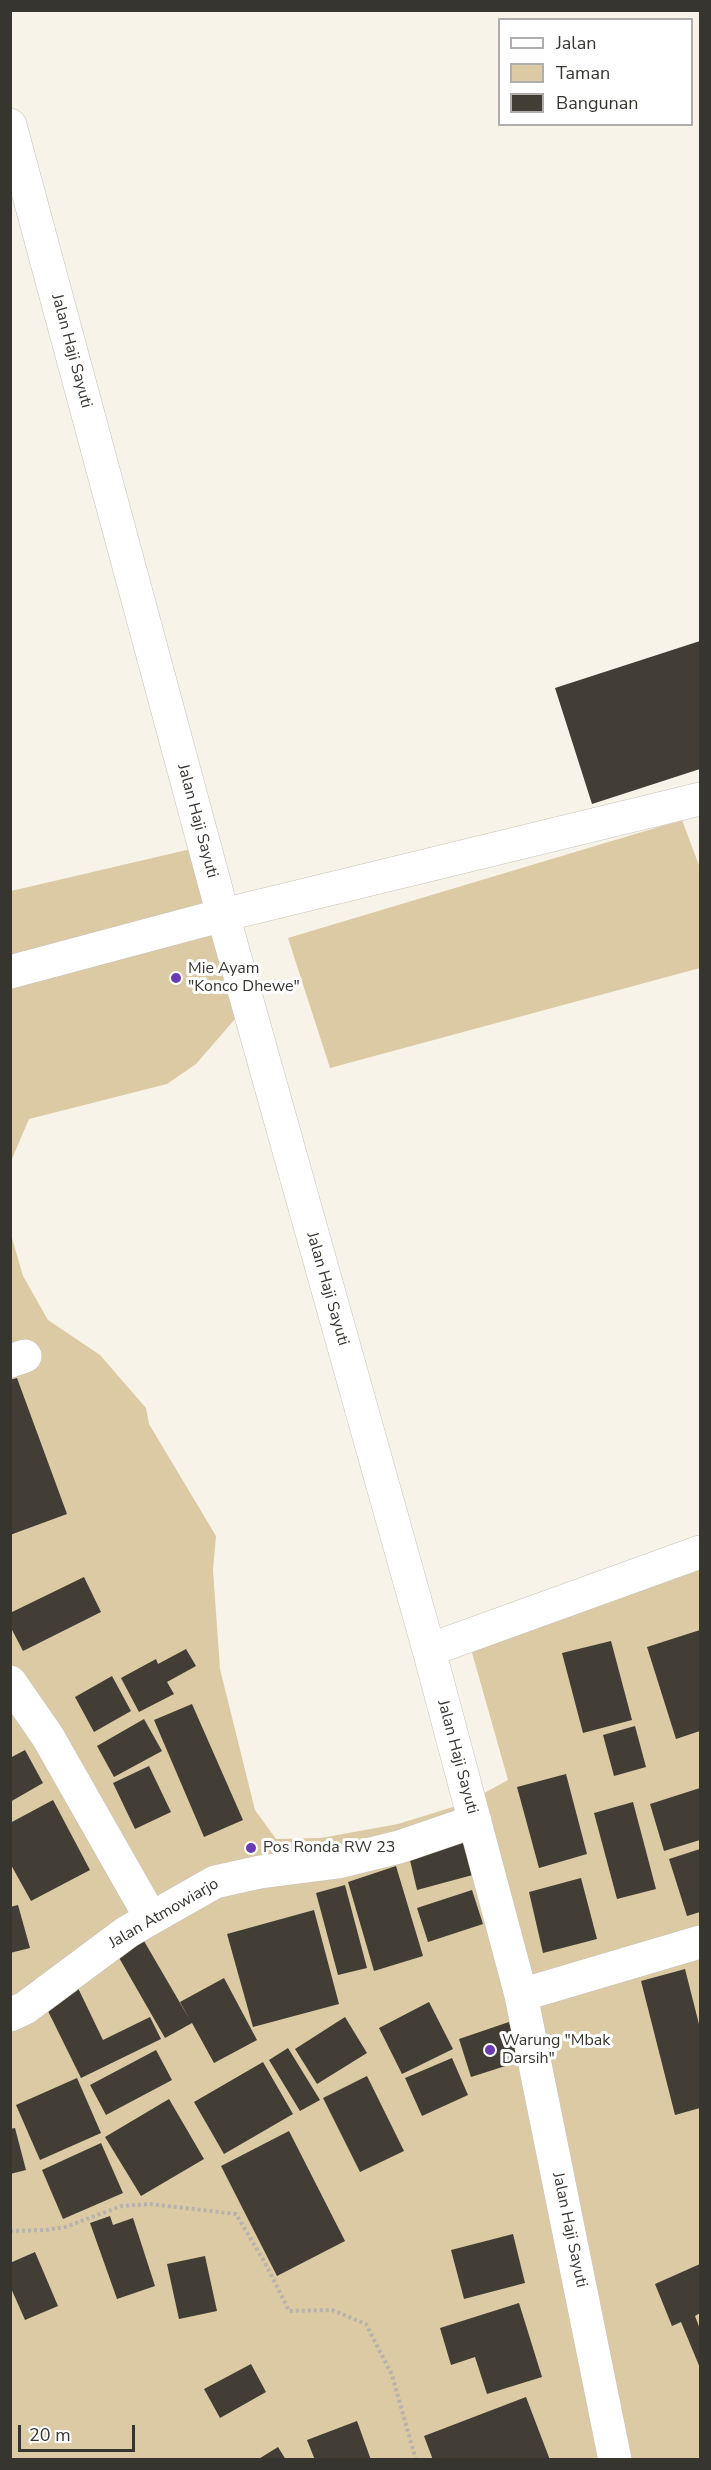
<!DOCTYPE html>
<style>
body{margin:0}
#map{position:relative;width:711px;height:2470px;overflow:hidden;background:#f8f3e8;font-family:"Nunito Sans",sans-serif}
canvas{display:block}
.frame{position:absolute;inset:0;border:12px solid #373530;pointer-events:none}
.legend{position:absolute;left:498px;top:18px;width:195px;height:108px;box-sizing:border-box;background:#fff;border:2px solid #afaeac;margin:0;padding:8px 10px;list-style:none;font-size:18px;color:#373530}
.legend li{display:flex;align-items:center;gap:12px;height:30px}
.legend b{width:30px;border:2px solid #afaeac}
.scale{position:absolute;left:18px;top:2425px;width:117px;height:27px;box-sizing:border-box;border:3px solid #373530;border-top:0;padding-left:8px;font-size:18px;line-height:21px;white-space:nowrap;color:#373530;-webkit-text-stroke:4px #fff;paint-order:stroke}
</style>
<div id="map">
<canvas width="711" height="2470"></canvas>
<div class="frame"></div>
<ul class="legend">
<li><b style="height:8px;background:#fff"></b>Jalan</li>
<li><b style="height:16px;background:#dbcaa4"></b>Taman</li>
<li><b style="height:16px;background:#423e35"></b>Bangunan</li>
</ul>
<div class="scale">20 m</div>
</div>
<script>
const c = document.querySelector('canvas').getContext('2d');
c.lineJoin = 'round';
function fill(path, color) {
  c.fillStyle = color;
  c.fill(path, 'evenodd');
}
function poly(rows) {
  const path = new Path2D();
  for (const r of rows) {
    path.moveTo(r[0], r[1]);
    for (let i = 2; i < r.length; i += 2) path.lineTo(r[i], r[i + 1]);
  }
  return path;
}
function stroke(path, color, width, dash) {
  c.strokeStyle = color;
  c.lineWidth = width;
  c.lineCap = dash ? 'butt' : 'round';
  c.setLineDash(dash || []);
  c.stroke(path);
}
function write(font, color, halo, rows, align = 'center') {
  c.font = font + ' "Nunito Sans",sans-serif';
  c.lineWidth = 6;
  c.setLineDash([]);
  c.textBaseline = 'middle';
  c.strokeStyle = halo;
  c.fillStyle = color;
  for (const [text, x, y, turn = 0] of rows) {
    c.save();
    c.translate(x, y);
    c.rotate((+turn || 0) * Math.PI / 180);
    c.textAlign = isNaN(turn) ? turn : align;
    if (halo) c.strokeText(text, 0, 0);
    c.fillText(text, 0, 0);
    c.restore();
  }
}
fill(poly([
 [682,820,700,868,700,968,330,1068,288,938],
 [191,849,242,1011,196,1064,167,1084,29,1119,11,1161,11,891],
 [10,1231,23,1276,48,1320,100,1355,146,1408,149,1424,216,1536,213,1570,220,1669,255,1810,276,1839,321,1838,398,1824,466,1803,508,1780,471,1649,700,1568,700,2459,11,2459]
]), '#dbcaa4');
fill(poly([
 [700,641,700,769,592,804,555,688],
 [17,1378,67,1514,10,1535,10,1380],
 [84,1577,101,1612,23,1651,10,1626,10,1613],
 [700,1630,700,1731,676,1739,647,1647],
 [611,1641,632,1720,583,1733,562,1653],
 [186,1649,196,1666,167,1682,174,1694,139,1712,121,1678,156,1659,158,1664],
 [112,1676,131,1711,94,1732,75,1697],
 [192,1704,243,1820,204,1837,154,1720],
 [144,1719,162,1751,114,1777,97,1746],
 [635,1726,646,1767,614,1776,603,1735],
 [25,1750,43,1783,10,1802,10,1758],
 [149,1766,171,1812,135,1829,113,1783],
 [566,1774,587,1854,539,1868,517,1787],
 [700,1788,700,1840,664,1851,650,1804],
 [53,1800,90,1870,31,1901,10,1863,10,1823],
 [633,1802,656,1889,617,1899,594,1813],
 [472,1839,480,1873,417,1890,409,1856],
 [700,1849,700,1912,687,1916,669,1859],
 [396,1866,423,1956,374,1971,348,1882],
 [581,1878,597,1939,543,1953,529,1892],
 [345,1885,367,1968,338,1975,316,1893],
 [472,1890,483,1924,428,1942,417,1908],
 [18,1905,30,1948,10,1953,10,1907],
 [314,1910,339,2004,253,2027,227,1934],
 [144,1941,190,2020,180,2002,224,1978,257,2040,214,2063,192,2023,165,2038,118,1956],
 [685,1969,700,2028,700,2108,675,2115,641,1981],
 [78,1988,103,2040,150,2017,161,2039,81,2078,45,2005],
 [429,2002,453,2049,402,2074,379,2028],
 [345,2017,367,2053,317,2084,295,2049],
 [509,2022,521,2061,471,2077,459,2039],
 [288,2048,320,2100,300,2111,269,2060],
 [156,2050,172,2080,106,2115,90,2085],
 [452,2058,468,2095,422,2116,405,2078],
 [263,2062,293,2114,224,2154,194,2102],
 [367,2076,404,2151,360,2172,323,2098],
 [77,2078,101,2133,40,2160,16,2105],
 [169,2099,204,2159,141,2196,105,2137],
 [15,2128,26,2170,10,2174,10,2129],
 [289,2131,345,2241,277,2276,221,2166],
 [101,2143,123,2193,63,2219,42,2170],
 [110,2216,113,2225,133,2218,155,2286,117,2299,90,2223],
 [513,2234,525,2283,464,2299,451,2250],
 [35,2252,58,2306,25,2320,10,2286,10,2263],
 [205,2256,217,2311,179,2319,167,2264],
 [700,2264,700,2313,695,2316,700,2329,700,2368,681,2322,672,2326,655,2284],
 [519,2303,542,2377,487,2394,475,2357,451,2365,440,2328],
 [251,2364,266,2392,220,2418,204,2389],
 [526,2397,550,2460,433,2460,424,2436],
 [357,2421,371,2460,315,2460,307,2440],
 [278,2447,286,2460,257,2460]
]), '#423e35');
const minor = poly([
 [10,125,223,915,429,1650,521,1995,615,2460],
 [10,972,223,915,700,799],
 [10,1361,25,1356],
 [429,1650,700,1552],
 [10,1682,48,1737,151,1918],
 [521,1995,700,1942],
 [10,2015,25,2008,127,1932,215,1882,260,1872,338,1862,399,1847,475,1821]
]);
stroke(minor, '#c8c3b9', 34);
stroke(poly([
 [10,2231,46,2230,65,2227,122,2206,150,2204,236,2214,264,2261,289,2311,332,2310,366,2324,392,2375,416,2460]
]), '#b7b3aa', 4, [3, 3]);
stroke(minor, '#fff', 33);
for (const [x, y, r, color] of [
 [176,978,6,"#6a3bb3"],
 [251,1848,6,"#6a3bb3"],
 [490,2050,6,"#6a3bb3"]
]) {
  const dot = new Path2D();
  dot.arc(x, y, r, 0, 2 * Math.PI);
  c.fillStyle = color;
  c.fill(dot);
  stroke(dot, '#fff', 2);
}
write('16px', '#373530', '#fff', [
 ["Jalan Haji Sayuti",71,351,75],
 ["Jalan Haji Sayuti",197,821,75],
 ["Jalan Haji Sayuti",327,1289,74],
 ["Jalan Haji Sayuti",457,1757,75],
 ["Jalan Atmowiarjo",164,1914,-30],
 ["Jalan Haji Sayuti",569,2230,78]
]);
write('16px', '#373530', '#fff', [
 ["Mie Ayam",188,969],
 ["\"Konco Dhewe\"",188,987],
 ["Pos Ronda RW 23",263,1848],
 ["Warung \"Mbak",502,2041],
 ["Darsih\"",502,2059]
], 'left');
</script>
